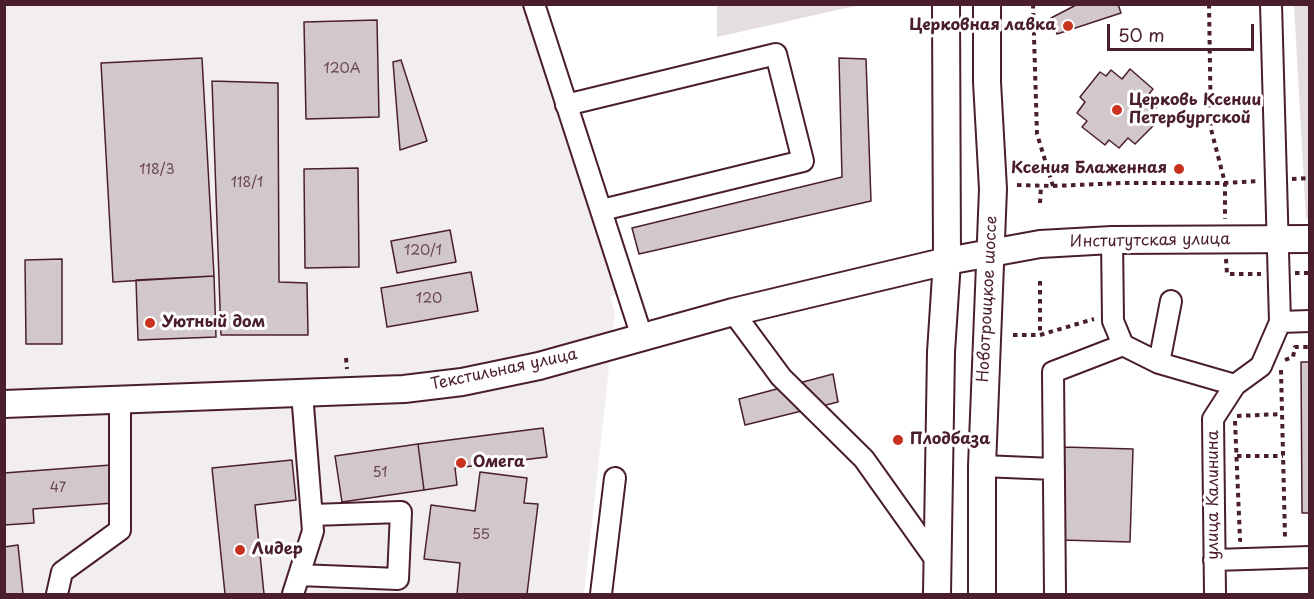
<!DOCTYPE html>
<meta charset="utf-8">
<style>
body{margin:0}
#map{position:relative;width:1314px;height:599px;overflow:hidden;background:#fff;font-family:"Playpen Sans",sans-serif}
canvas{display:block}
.frame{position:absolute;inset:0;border:6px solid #4a1f2b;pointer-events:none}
.scale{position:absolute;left:1107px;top:24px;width:147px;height:27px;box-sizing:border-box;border:3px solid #4a1f2b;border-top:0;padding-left:8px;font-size:18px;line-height:21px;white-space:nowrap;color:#4a1f2b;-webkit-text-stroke:4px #fff;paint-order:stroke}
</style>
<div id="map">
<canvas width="1314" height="599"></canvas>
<div class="frame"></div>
<div class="scale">50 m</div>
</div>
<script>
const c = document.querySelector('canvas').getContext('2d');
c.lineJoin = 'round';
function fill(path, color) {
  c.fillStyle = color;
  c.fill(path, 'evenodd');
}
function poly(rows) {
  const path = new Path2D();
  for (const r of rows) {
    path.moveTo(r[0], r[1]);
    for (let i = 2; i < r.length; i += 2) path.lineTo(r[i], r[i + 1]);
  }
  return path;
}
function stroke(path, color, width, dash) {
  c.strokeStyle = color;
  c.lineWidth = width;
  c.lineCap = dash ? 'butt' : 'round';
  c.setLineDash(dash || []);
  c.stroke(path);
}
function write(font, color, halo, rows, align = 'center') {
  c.font = font + ' "Playpen Sans",sans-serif';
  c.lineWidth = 6;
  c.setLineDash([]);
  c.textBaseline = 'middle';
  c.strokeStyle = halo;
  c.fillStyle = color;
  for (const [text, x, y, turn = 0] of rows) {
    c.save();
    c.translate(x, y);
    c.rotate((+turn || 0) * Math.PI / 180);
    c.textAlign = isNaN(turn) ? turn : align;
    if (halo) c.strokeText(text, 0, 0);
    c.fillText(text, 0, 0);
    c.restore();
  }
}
fill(poly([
 [4,5,524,5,619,293,610,296,615,313,584,594,5,594]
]), '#f2eeef');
fill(poly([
 [860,5,717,37,717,5],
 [1294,5,1309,5,1309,219,1306,219]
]), '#e5dee0');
const building = poly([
 [1078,4,1118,4,1121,13,1057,34,1051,18,1078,4],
 [377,20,379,117,306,119,304,22,377,20],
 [202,58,214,276,113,282,101,63,202,58],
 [839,58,866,59,871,201,639,254,632,228,842,177,839,58],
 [401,60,427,141,400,150,393,62,401,60],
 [1130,69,1153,89,1146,98,1157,107,1150,115,1158,121,1135,144,1128,138,1119,148,1109,140,1105,145,1082,127,1087,121,1077,113,1085,102,1080,97,1100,72,1106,76,1111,70,1122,79,1130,69],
 [212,81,278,83,279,282,307,283,308,335,221,335,212,81],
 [358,168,359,267,305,268,304,169,358,168],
 [450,230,456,262,397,273,391,241,450,230],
 [62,259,62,344,26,344,25,260,62,259],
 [471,272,478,311,387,327,381,288,471,272],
 [214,276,216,337,138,340,136,280,214,276],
 [1301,362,1310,362,1310,513,1302,513,1301,362],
 [833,374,838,402,745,425,739,399,833,374],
 [543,428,547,457,455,468,457,485,424,490,418,444,543,428],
 [418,444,424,490,342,502,335,456,418,444],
 [1064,447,1133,449,1130,542,1061,540,1064,447],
 [292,460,296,500,255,505,264,594,225,594,212,468,292,460],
 [111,465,114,503,33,509,34,523,4,525,4,473,111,465],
 [480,472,527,478,524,503,538,504,527,594,457,594,460,563,424,559,431,505,475,511,480,472],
 [18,545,23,594,4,594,4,547,18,545]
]);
fill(building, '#d2c7cb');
stroke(building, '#4a1f2b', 1.5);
const minor = poly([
 [534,4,642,337],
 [566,105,776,54,803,161,602,210],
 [1112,240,1113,321,1123,345],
 [733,312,781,377,864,459,938,563],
 [1280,322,1310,321],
 [1159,363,1171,301],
 [982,466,1054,469],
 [1214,560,1310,557],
 [299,575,398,579,401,512,312,515],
 [57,594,62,572,120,530,120,400],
 [293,594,313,531,302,393],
 [601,594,615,478],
 [1055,594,1053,372,1123,345,1159,363,1235,385],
 [1215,594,1213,419,1235,385,1261,366,1280,322,1271,4]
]);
const major = poly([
 [4,404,351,391,404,389,462,382,539,366,733,312,947,261,1040,244,1112,240,1310,239],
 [937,594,941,352,947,261,946,4],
 [982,594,982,466,993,189,987,82,987,4]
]);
stroke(minor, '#4a1f2b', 24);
stroke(major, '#4a1f2b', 30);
stroke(poly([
 [1033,4,1037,134,1053,186],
 [1209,4,1211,129,1225,183,1225,219],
 [1292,179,1310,178],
 [1017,185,1053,186,1123,183,1225,183,1258,181],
 [1040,203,1041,186],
 [1226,259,1227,274,1261,274],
 [1295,273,1310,273],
 [1040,281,1040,335],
 [1013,335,1040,335,1094,319],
 [346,358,347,369],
 [1285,360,1293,357,1295,347,1310,347],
 [1281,370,1285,537],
 [1237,416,1282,414],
 [1235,421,1240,540,1242,540],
 [1237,456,1283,456]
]), '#4a1f2b', 4, [4.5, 4.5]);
stroke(minor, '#fff', 20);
stroke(major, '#fff', 26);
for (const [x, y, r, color] of [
 [1068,26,6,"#c8321e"],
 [1117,110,6,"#c8321e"],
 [1179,169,6,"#c8321e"],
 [150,323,6,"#c8321e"],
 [898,440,6,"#c8321e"],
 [461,463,6,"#c8321e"],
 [240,550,6,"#c8321e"]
]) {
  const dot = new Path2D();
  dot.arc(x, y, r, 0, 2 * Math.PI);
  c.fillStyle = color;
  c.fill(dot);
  stroke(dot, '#fff', 2);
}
write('14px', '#6c4953', null, [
 ["120А",342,69],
 ["118/3",157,170],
 ["118/1",247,183],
 ["120/1",423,251],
 ["120",429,299],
 ["51",380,473],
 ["47",58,488],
 ["55",481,535]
]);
write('bold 16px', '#4a1f2b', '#fff', [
 ["Церковная лавка",1056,26,"right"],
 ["Церковь Ксении",1129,101],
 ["Петербургской",1129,119],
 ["Ксения Блаженная",1167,169,"right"],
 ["Уютный дом",162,323],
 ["Плодбаза",910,440],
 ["Омега",473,463],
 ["Лидер",252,550]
], 'left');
write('16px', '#4a1f2b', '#fff', [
 ["Институтская улица",1150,241,-1],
 ["Новотроицкое шоссе",988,299,-87],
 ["Текстильная улица",504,370,-12],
 ["улица Калинина",1214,495,-90]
]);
</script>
